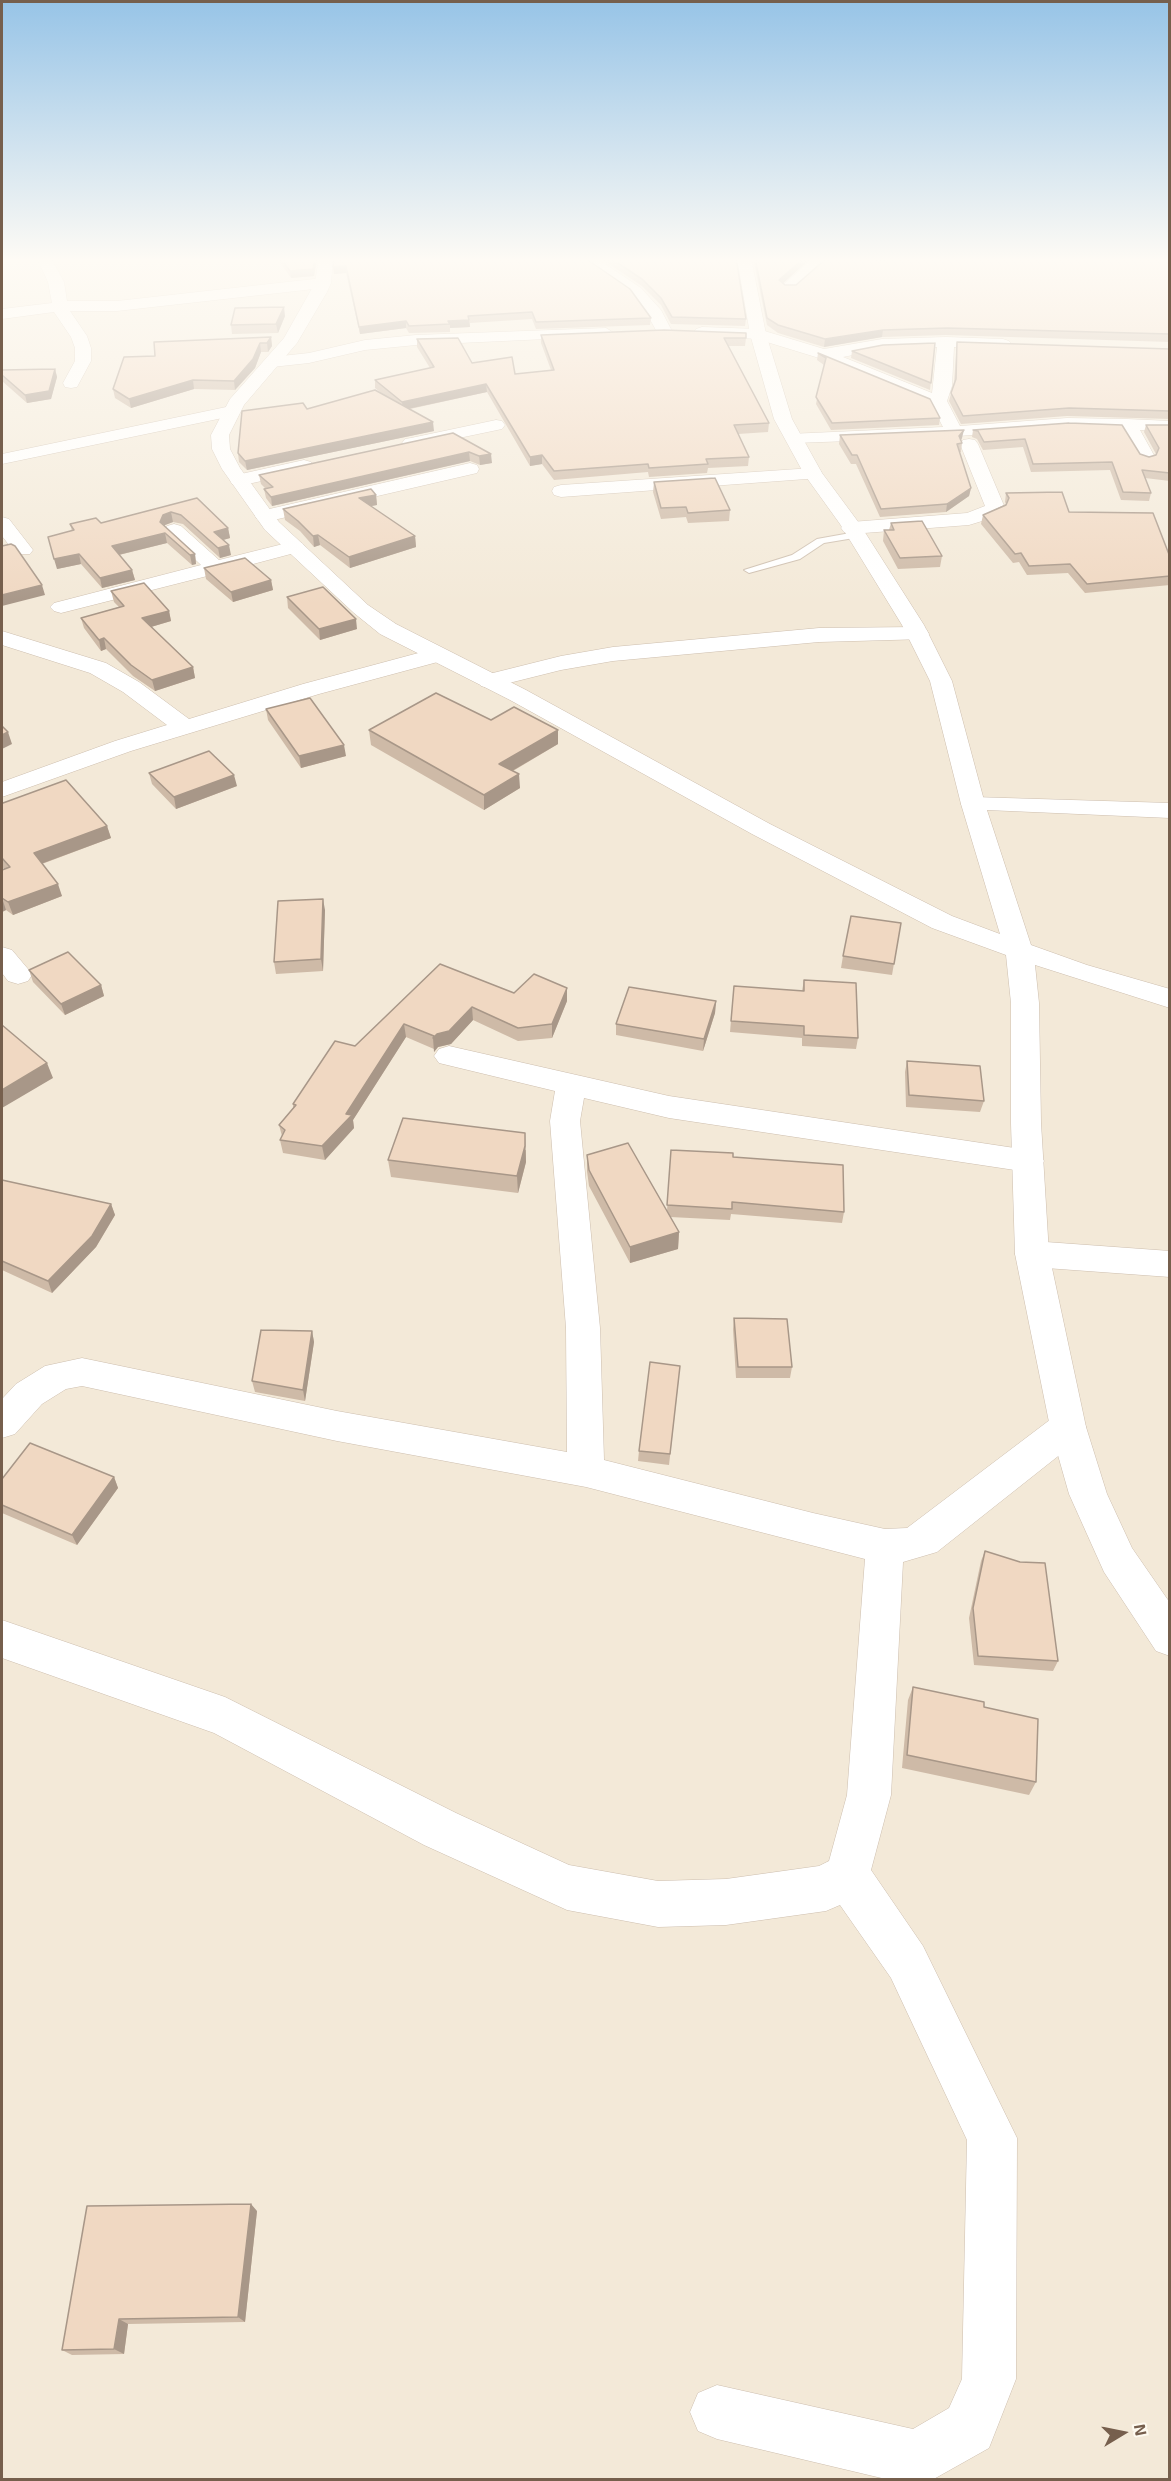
<!DOCTYPE html>
<style>
body{margin:0}
#map{position:relative;width:1171px;height:2481px;overflow:hidden;background:#fcf6e9;font-family:"Exo 2",sans-serif}
canvas{display:block}
.frame{position:absolute;inset:0;border:3px solid #765f4d;pointer-events:none}
.north{position:absolute;left:1093px;top:2403px;width:60px;height:60px;-webkit-text-stroke:4px #fefaf0;paint-order:stroke;rotate:80deg;font-size:16px;font-weight:700;line-height:24px;text-align:center;color:#765f4d}
.north::after{content:'';display:block;margin:auto;width:21px;height:27px;background:#765f4d;clip-path:polygon(50% 0,100% 100%,50% 72%,0 100%)}
</style>
<div id="map">
<canvas width="1171" height="2481"></canvas>
<div class="frame"></div>
<div class="north">N</div>
</div>
<script>
const c = document.querySelector('canvas').getContext('2d');
c.lineJoin = 'round';
function fill(path, color) {
  c.fillStyle = color;
  c.fill(path, 'evenodd');
}
function poly(rows) {
  const path = new Path2D();
  for (const r of rows) {
    path.moveTo(r[0], r[1]);
    for (let i = 2; i < r.length; i += 2) path.lineTo(r[i], r[i + 1]);
  }
  return path;
}
function stroke(path, color, width, dash) {
  c.strokeStyle = color;
  c.lineWidth = width;
  c.lineCap = dash ? 'butt' : 'round';
  c.setLineDash(dash || []);
  c.stroke(path);
}
fill(poly([
 [2,258,1169,258,1169,2479,2,2479]
]), '#f3e9d8');
const service = poly([
 [856,532,860,533,860,537,824,543,800,559,749,573,744,570,792,555,817,539,856,532]
]);
const minor = poly([
 [37,258,51,258,64,282,67,301,117,301,323,278,331,283,323,288,117,311,70,311,87,336,91,348,91,361,77,387,71,388,65,387,63,383,75,361,75,348,71,337,54,312,2,319,2,309,52,303,48,282,37,258],
 [579,258,596,258,641,288,661,310,672,331,670,334,658,334,646,312,631,294,579,258],
 [813,258,829,258,794,290,784,290,781,287,784,284,813,258],
 [702,327,758,329,824,349,882,339,946,337,1003,339,1009,341,1011,344,1009,347,954,347,952,386,947,401,960,426,1067,418,1127,419,1170,421,1170,431,1140,430,1155,457,1152,461,1146,463,1140,461,1121,430,1067,428,931,438,795,443,789,442,786,438,789,434,943,427,931,404,819,358,757,339,696,335,694,332,696,329,702,327],
 [937,347,932,393,843,357,882,349,937,347],
 [606,328,614,333,612,336,416,345,365,350,309,363,272,367,264,362,272,357,309,353,365,340,416,335,606,328],
 [231,406,237,407,240,411,237,415,2,464,2,454,231,406],
 [496,420,502,421,505,425,502,429,411,448,405,447,402,443,405,439,411,438,496,420],
 [969,439,975,440,978,444,1005,508,1002,512,992,518,969,525,851,534,844,532,841,528,844,524,851,522,967,513,985,506,960,444,963,440,969,439],
 [304,460,311,462,313,466,311,470,239,486,232,484,230,480,232,476,304,460],
 [470,463,477,465,479,469,477,473,265,522,258,520,255,516,258,512,265,510,470,463],
 [813,468,820,470,822,474,820,478,561,497,554,495,552,491,554,487,561,485,813,468],
 [2,517,9,519,30,546,33,550,30,554,16,554,2,536,2,517],
 [174,524,181,526,219,560,295,541,302,543,305,547,302,551,223,572,61,613,54,611,50,607,54,603,201,565,164,530,167,526,174,524],
 [918,627,926,629,929,634,926,639,819,642,613,661,561,670,489,688,481,686,478,681,481,676,561,656,613,647,819,628,918,627],
 [2,631,106,663,139,682,189,719,303,684,437,648,445,650,448,655,445,660,319,694,131,751,2,797,2,782,115,741,167,725,123,692,90,673,2,645,2,631],
 [973,797,1170,803,1170,818,964,809,961,804,964,799,973,797],
 [2,947,12,950,28,969,32,975,28,981,18,984,8,981,2,973,2,947],
 [449,1046,669,1096,1028,1150,1039,1153,1044,1161,1039,1169,1028,1172,669,1118,584,1098,580,1121,600,1328,604,1460,813,1513,885,1529,907,1528,1055,1416,1068,1412,1081,1416,1086,1427,1081,1438,937,1552,903,1562,891,1795,871,1870,923,1946,1017,2138,1016,2379,989,2448,932,2480,890,2480,717,2439,698,2431,690,2412,698,2393,717,2385,913,2429,949,2408,962,2379,967,2140,891,1978,840,1905,826,1911,726,1925,658,1927,567,1910,424,1845,214,1733,2,1658,2,1620,225,1697,456,1813,569,1865,658,1881,726,1879,819,1866,829,1861,847,1795,865,1559,586,1487,337,1441,82,1386,66,1389,42,1404,15,1434,2,1438,2,1399,16,1384,45,1366,82,1358,337,1411,567,1452,566,1328,550,1121,555,1091,439,1063,434,1056,439,1049,449,1046],
 [1032,1241,1170,1251,1170,1277,1032,1267,1020,1263,1015,1254,1020,1245,1032,1241]
]);
const tertiary = poly([
 [319,258,333,258,331,283,327,292,297,343,244,405,229,435,230,449,240,468,279,522,368,605,396,624,526,690,770,824,952,916,1000,934,961,804,930,681,902,625,840,524,804,474,774,419,750,334,737,258,751,258,766,334,792,419,822,473,859,523,924,625,952,681,985,804,1031,945,1087,965,1170,989,1170,1008,1035,965,1039,1003,1041,1123,1049,1254,1086,1427,1107,1494,1132,1548,1170,1603,1170,1656,1156,1651,1104,1572,1069,1494,1050,1427,1015,1254,1011,1123,1011,1003,1006,955,932,928,752,834,510,700,380,634,354,613,265,530,222,469,212,449,211,435,230,399,284,338,315,283,319,258]
]);
stroke(service, '#cebfaf', 2);
stroke(minor, '#cebfaf', 1);
stroke(tertiary, '#cebfaf', 1);
fill(service, '#fff');
fill(minor, '#fff');
fill(tertiary, '#fff');
fill(poly([
 [277,258,317,258,314,276,291,278],
 [334,258,651,318,650,325,536,329,532,319,470,323,470,327,450,328,450,332,409,333,406,328,360,334,346,273,334,274],
 [600,258,736,258,746,319,745,326,671,324,661,305,642,286],
 [753,258,811,258,783,283,785,285,796,285,881,260,1170,258,1170,342,946,335,882,337,824,347,778,333,767,325],
 [285,316,278,333,232,334,231,325],
 [541,335,746,338,745,346,728,346,769,423,768,432,738,434,749,457,748,466,708,468,707,473,649,477,648,472,554,480,542,464,530,466,487,392,410,409,434,431,247,470,239,462,238,453,307,409,384,395,375,388,375,380,430,368,417,347,417,339,472,363,515,374,551,370,541,343],
 [271,337,272,346,268,352,261,352,255,368,235,390,194,389,131,408,115,398,113,389,155,356],
 [957,342,1170,349,1170,419,1067,416,961,424,949,401,954,382],
 [935,343,930,390,851,358,852,351],
 [818,353,940,418,939,425,831,430,816,404,824,365,817,360],
 [55,369,57,377,51,399,27,403,2,381,2,370],
 [1146,425,1170,425,1170,481,1145,478,1151,493,1149,501,1121,500,1110,470,1031,472,1023,447,983,450,977,439,972,437,973,430,1140,454,1149,457,1156,454,1144,432],
 [453,433,492,463,480,465,470,461,272,506,266,498,264,489,266,489,261,484,259,475],
 [840,435,962,438,961,440,962,443,961,452,959,452,971,488,969,496,946,512,880,517,856,464,851,464,839,444],
 [654,482,730,510,729,521,688,523,686,517,661,519,653,492],
 [1006,493,1069,512,1170,557,1170,585,1085,593,1068,573,1027,575,1019,562,1013,563,981,524,983,515,1006,504,1005,502],
 [376,495,377,505,371,506,415,536,416,547,350,568,320,545,314,547,300,531,285,520,283,509],
 [197,498,228,528,230,538,223,540,231,555,220,558,183,524,173,522,165,525,165,526,195,554,196,564,192,565,167,543,119,555,132,570,135,580,102,588,81,564,57,569,72,531,70,524,101,523],
 [891,523,942,556,940,567,898,569,883,541,884,530,889,530],
 [204,568,271,580,273,590,233,602,206,579],
 [111,591,169,611,171,621,151,627,193,667,195,678,155,691,133,676,106,649,101,651,84,628,81,618,119,607,114,602],
 [287,597,357,629,320,640,288,608],
 [266,709,346,756,301,768,268,720],
 [491,720,558,744,513,771,520,788,484,810,371,745,369,730],
 [149,773,237,786,176,809,152,784],
 [2,802,3,803,107,826,111,838,42,864,62,896,13,915,6,910,2,912,2,870,4,869,2,866],
 [325,910,323,971,276,974,274,962],
 [901,923,892,975,841,968,843,956],
 [440,964,514,993,567,988,567,1001,552,1038,518,1041,473,1020,451,1044,438,1047,434,1052,434,1049,406,1037,353,1120,354,1128,325,1160,283,1153,280,1140,282,1136,279,1125,293,1108,293,1104,355,1046],
 [29,970,101,985,104,996,65,1015,33,982],
 [804,980,858,1038,856,1049,802,1046,802,1038,730,1032,734,986,802,991],
 [716,1001,715,1013,703,1051,616,1035,616,1024],
 [907,1061,984,1101,980,1112,906,1107,905,1072],
 [526,1150,526,1162,518,1193,391,1177,388,1160],
 [671,1150,733,1157,844,1212,842,1223,731,1214,730,1220,670,1217,679,1232,678,1249,630,1263,589,1186,587,1171,587,1155,667,1211],
 [2,1180,111,1204,115,1215,96,1247,52,1293,2,1270],
 [734,1318,792,1367,790,1378,736,1378,733,1329],
 [312,1331,314,1342,305,1401,255,1392,252,1381],
 [679,1377,669,1465,638,1461,639,1451],
 [114,1477,118,1488,77,1545,2,1513,2,1479],
 [985,1551,1058,1661,1053,1671,974,1665,969,1618,981,1561],
 [913,1687,984,1707,1036,1782,1029,1795,902,1768,908,1700],
 [257,2211,245,2322,128,2324,124,2354,72,2355,62,2350]
]), '#cebaa7');
fill(poly([
 [315,258,317,258,314,276,291,278,290,271],
 [804,258,811,258,779,287,779,280],
 [346,266,346,273,334,274,333,267],
 [284,307,285,316,278,333,276,324],
 [469,320,470,327,450,328,450,324,448,321],
 [406,321,406,328,360,334,359,327],
 [883,330,882,337,824,347,825,339],
 [271,337,272,346,268,352,267,343],
 [260,343,261,352,255,368,235,390,234,381],
 [55,369,57,377,51,399,27,403,25,395],
 [193,380,194,389,131,408,129,399],
 [486,384,487,392,403,410,402,402],
 [433,422,434,431,247,470,245,461],
 [964,430,962,438,958,445,959,436],
 [469,452,470,461,272,506,271,497],
 [491,454,492,463,480,465,479,456],
 [542,455,542,464,530,466,530,457],
 [971,488,969,496,946,512,947,504],
 [376,495,377,505,360,508,359,498],
 [171,512,173,522,165,525,162,532,160,522,163,515],
 [228,528,230,538,216,542,214,532],
 [165,533,167,543,114,556,112,546],
 [318,535,320,545,314,547,313,536],
 [415,536,416,547,350,568,349,557],
 [229,545,231,555,220,558,218,548],
 [79,554,81,564,57,569,54,559],
 [195,554,196,564,192,565,190,555],
 [132,570,135,580,102,588,100,578],
 [271,580,273,590,233,602,231,592],
 [42,585,45,595,2,606,2,595],
 [169,611,171,621,144,629,142,618],
 [356,619,357,629,320,640,319,629],
 [104,638,106,649,101,651,99,640],
 [193,667,195,678,155,691,152,680],
 [558,730,558,744,500,778,499,764],
 [8,732,12,744,2,749,2,735],
 [344,745,346,756,301,768,299,756],
 [519,774,520,788,484,810,484,795],
 [234,775,237,786,176,809,174,797],
 [107,826,111,838,38,865,34,853],
 [58,884,62,896,13,915,8,902],
 [2,898,6,910,2,912],
 [323,899,325,910,323,971,321,959],
 [101,985,104,996,65,1015,61,1004],
 [567,988,567,1001,552,1038,552,1024],
 [716,1001,715,1013,703,1051,704,1039],
 [472,1007,473,1020,451,1044,438,1047,434,1052,433,1038,437,1034],
 [404,1024,406,1037,353,1120,354,1128,325,1160,322,1146,346,1114],
 [47,1063,53,1078,2,1108,2,1090],
 [525,1133,526,1162,518,1193,517,1176],
 [111,1204,115,1215,96,1247,52,1293,48,1281],
 [679,1232,678,1249,630,1263,630,1247],
 [312,1331,314,1342,305,1401,303,1390],
 [114,1477,118,1488,77,1545,72,1535],
 [251,2204,257,2211,245,2322,238,2317],
 [119,2319,128,2324,124,2354,114,2349]
]), '#a89788');
const building = poly([
 [281,258,315,258,313,269,290,271,281,258],
 [334,258,585,258,630,289,651,318,536,322,532,312,468,316,469,320,448,321,450,324,409,326,406,321,359,327,346,266,333,267,334,258],
 [610,258,736,258,746,319,672,317,661,298,642,279,610,258],
 [755,258,804,258,779,280,785,285,796,285,827,258,849,258,881,260,895,258,1170,258,1170,334,947,328,883,330,825,339,778,325,767,318,755,258],
 [284,307,276,324,231,325,235,308,284,307],
 [664,330,746,333,746,338,724,338,769,423,734,425,749,457,706,459,708,464,649,468,648,464,554,471,542,455,530,457,486,384,402,402,375,380,434,367,417,339,458,338,472,363,512,357,515,374,554,370,541,335,664,330],
 [271,337,267,343,260,343,253,359,234,381,193,380,129,399,113,389,124,357,155,356,154,342,271,337],
 [957,342,1170,349,1170,411,1069,408,963,416,951,393,956,379,957,342],
 [935,343,931,383,852,351,883,345,935,343],
 [818,353,930,399,940,418,832,423,816,397,826,358,818,353],
 [55,369,49,391,25,395,2,375,2,370,55,369],
 [375,390,433,422,245,461,238,453,242,411,303,403,307,409,375,390],
 [1069,423,1122,425,1140,454,1149,457,1156,455,1159,448,1146,425,1170,425,1170,473,1142,470,1151,493,1123,492,1112,462,1033,464,1025,439,984,442,978,431,973,430,1069,423],
 [964,430,959,436,962,443,957,444,971,488,947,504,881,509,857,455,852,455,840,435,964,430],
 [453,433,491,454,479,456,469,452,271,497,264,489,273,487,259,475,453,433],
 [715,478,730,510,688,513,686,507,661,508,654,482,715,478],
 [371,489,376,495,359,498,415,536,349,557,318,535,313,536,298,521,283,509,371,489],
 [1062,492,1069,512,1153,513,1170,557,1170,576,1087,584,1070,564,1029,566,1021,553,1015,554,983,515,1006,505,1009,498,1006,493,1062,492],
 [197,498,228,528,214,532,229,545,218,548,181,515,171,512,163,515,160,522,195,554,190,555,165,533,112,546,132,570,100,578,79,554,54,559,48,537,74,530,70,524,96,518,101,523,197,498],
 [922,521,942,556,900,558,884,530,894,530,891,523,922,521],
 [11,544,15,546,42,585,2,595,2,546,11,544],
 [245,558,271,580,231,592,204,568,245,558],
 [144,583,169,611,142,618,193,667,152,680,131,665,104,638,99,640,81,618,124,606,111,591,144,583],
 [323,587,356,619,319,629,287,597,323,587],
 [436,693,491,720,514,707,558,730,499,764,519,774,484,795,369,730,436,693],
 [310,698,344,745,299,756,266,709,310,698],
 [2,726,8,732,2,735,2,726],
 [209,751,234,775,174,797,149,773,209,751],
 [66,780,107,826,34,853,58,884,8,902,2,898,2,870,10,867,2,858,2,802,3,803,66,780],
 [323,899,321,959,274,962,278,901,323,899],
 [851,916,901,923,894,964,843,956,851,916],
 [68,952,101,985,61,1004,29,970,68,952],
 [440,964,514,993,534,974,567,988,552,1024,518,1028,472,1007,449,1031,437,1034,433,1038,434,1036,404,1024,346,1114,352,1115,322,1146,280,1140,285,1130,279,1125,296,1105,293,1104,335,1041,355,1046,440,964],
 [804,980,856,983,858,1038,804,1035,804,1026,731,1021,734,986,804,991,804,980],
 [629,987,716,1001,704,1039,616,1024,629,987],
 [2,1025,47,1063,2,1090,2,1025],
 [907,1061,980,1066,984,1101,909,1095,907,1061],
 [403,1118,525,1133,525,1146,517,1176,388,1160,403,1118],
 [628,1143,679,1232,630,1247,589,1170,587,1155,628,1143],
 [671,1150,733,1153,733,1157,843,1165,844,1212,732,1202,732,1209,667,1205,671,1150],
 [2,1180,111,1204,92,1236,48,1281,2,1261,2,1180],
 [734,1318,787,1319,792,1367,738,1367,734,1318],
 [261,1330,312,1331,303,1390,252,1381,261,1330],
 [650,1362,680,1366,670,1454,639,1451,650,1362],
 [30,1443,114,1477,72,1535,2,1505,2,1479,30,1443],
 [985,1551,1020,1562,1045,1563,1058,1661,978,1656,973,1608,985,1551],
 [913,1687,984,1702,984,1707,1038,1719,1036,1782,907,1755,913,1687],
 [251,2204,238,2317,119,2319,114,2349,62,2350,87,2206,251,2204]
]);
fill(building, '#f0d8c2');
stroke(building, '#a89788', 1.5);
const sky = c.createLinearGradient(0, 0, 0, 605);
sky.addColorStop(0, '#97c4e7');
sky.addColorStop(0.43, '#fefbf5');
sky.addColorStop(1, '#fefbf500');
c.fillStyle = sky;
c.fillRect(0, 0, 1171, 605);
</script>
